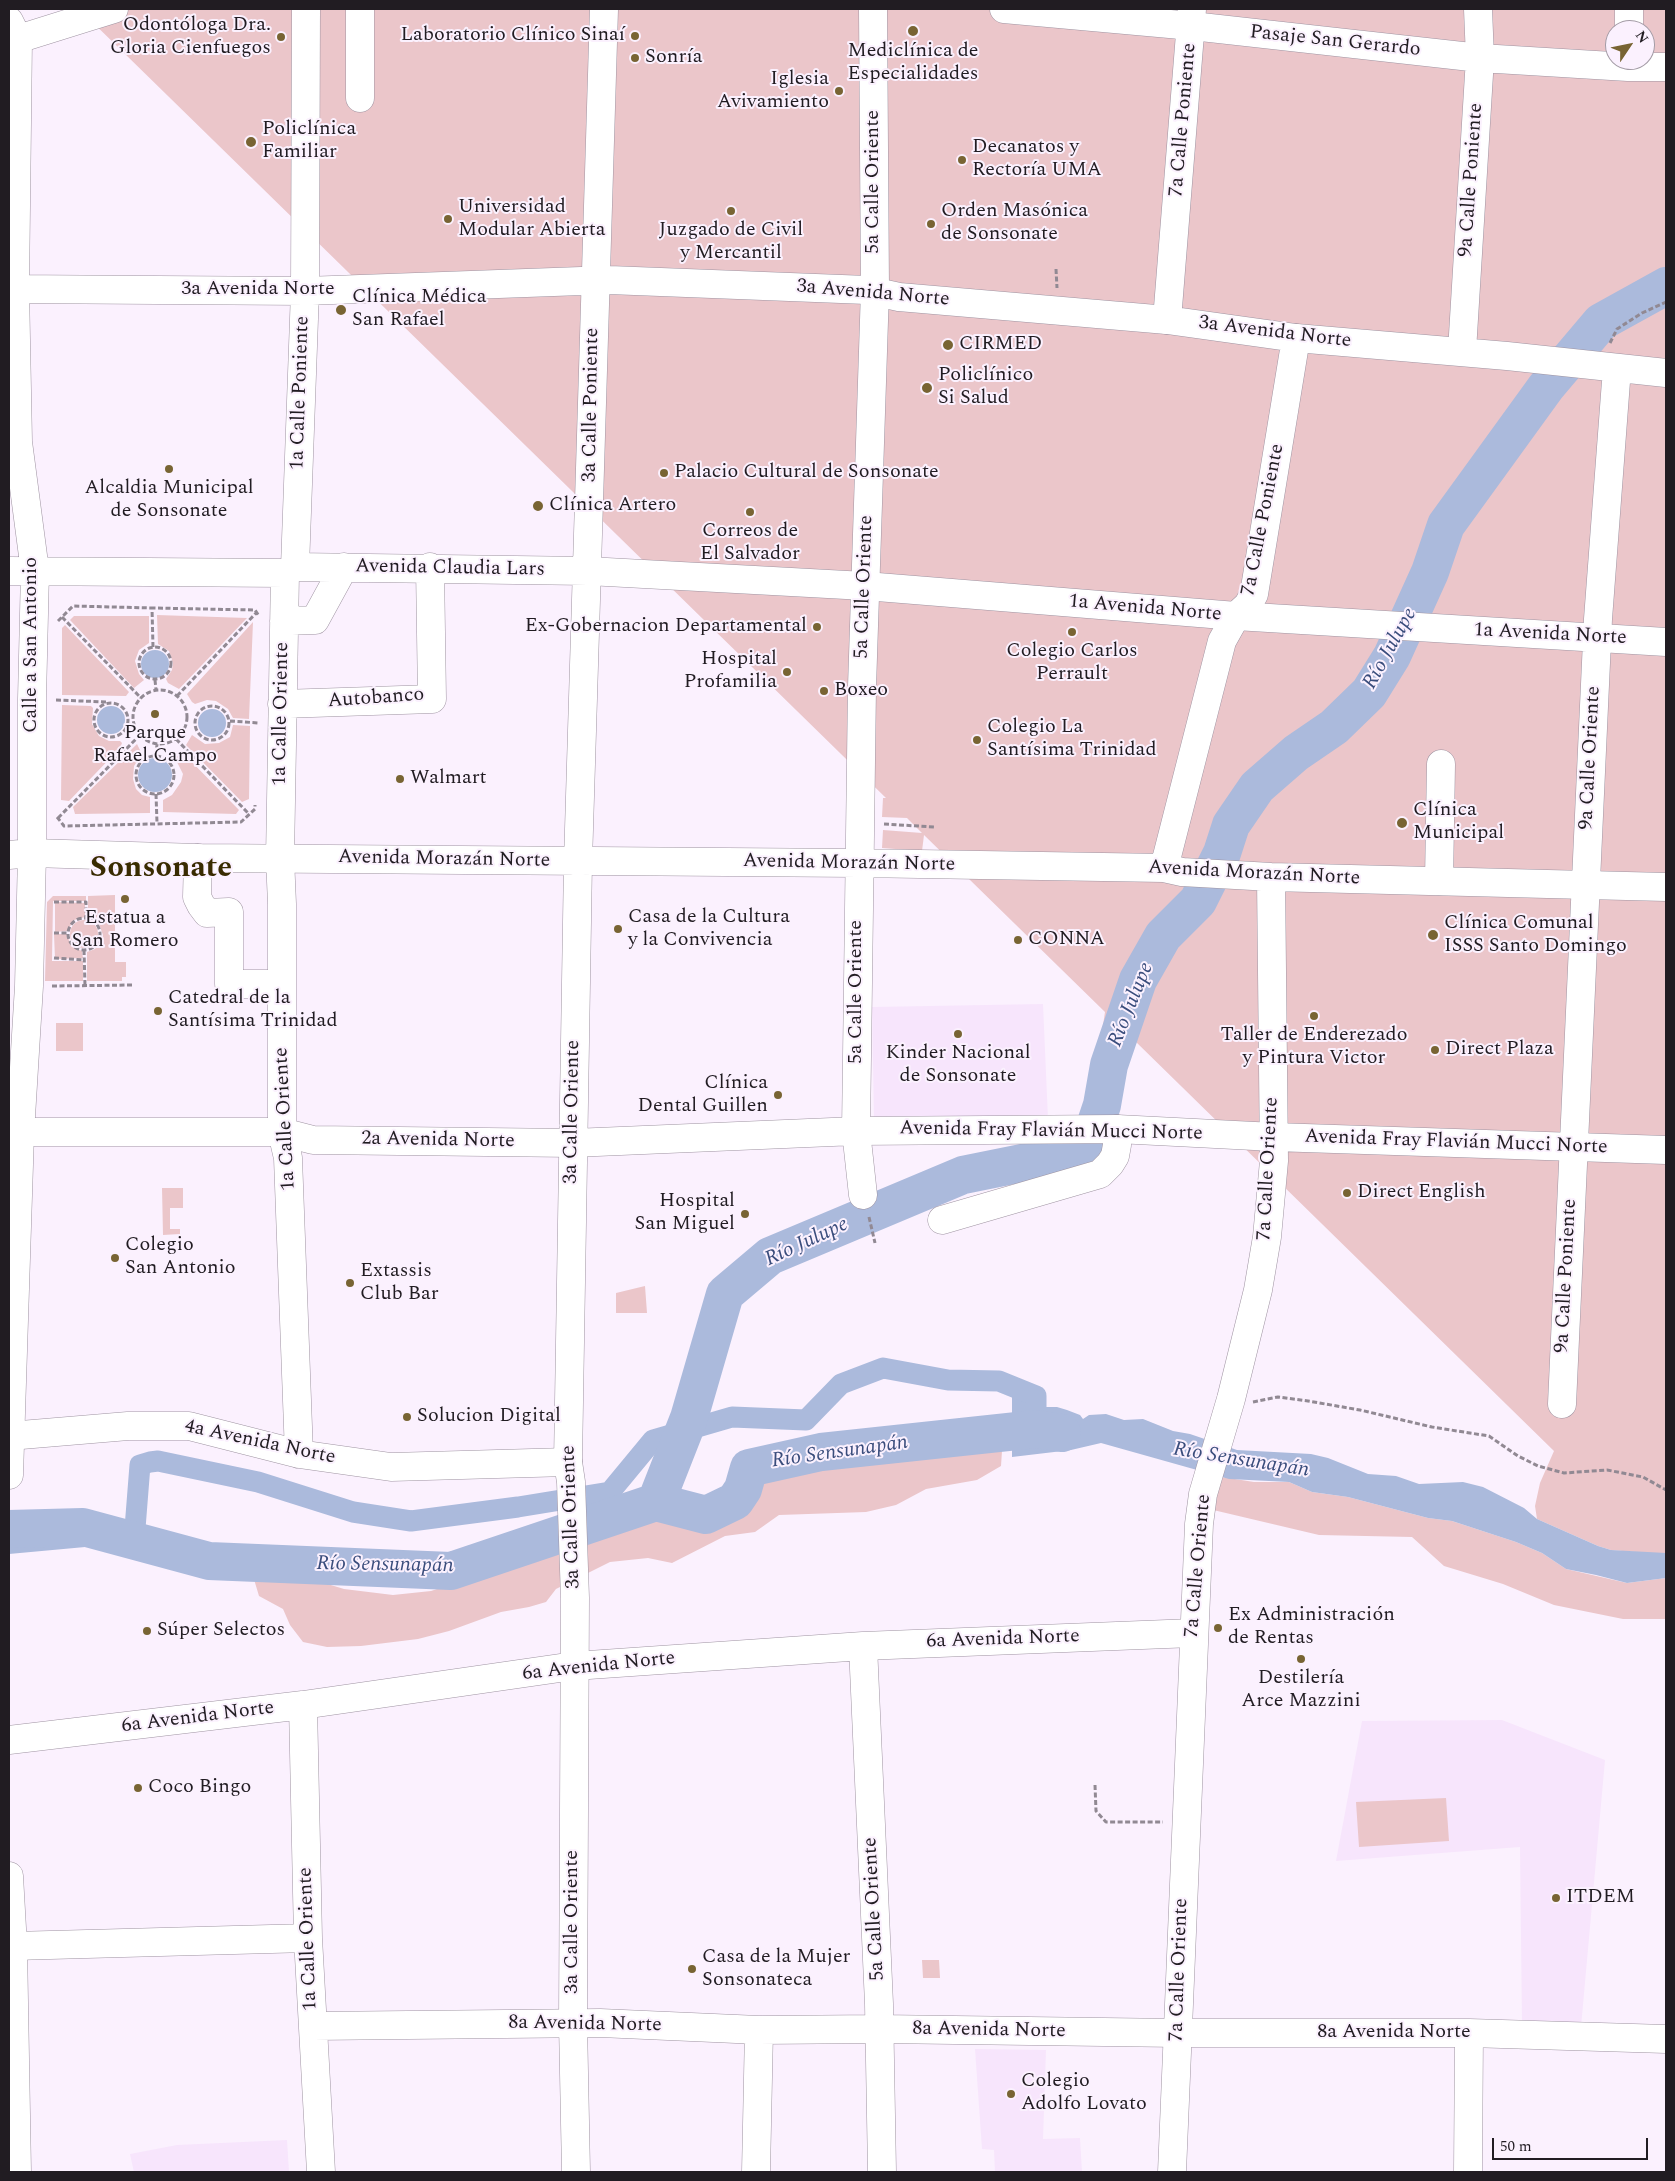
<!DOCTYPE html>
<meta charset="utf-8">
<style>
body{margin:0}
#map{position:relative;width:1675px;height:2181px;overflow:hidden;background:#fbf1fe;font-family:Spectral,serif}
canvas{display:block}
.frame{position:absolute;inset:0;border:10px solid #211c22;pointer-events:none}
.north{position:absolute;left:1605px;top:20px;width:50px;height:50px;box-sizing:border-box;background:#fbf1fe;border:1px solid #a49ca6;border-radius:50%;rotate:56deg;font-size:14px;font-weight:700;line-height:20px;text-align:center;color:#211c22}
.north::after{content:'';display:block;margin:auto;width:18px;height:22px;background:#786433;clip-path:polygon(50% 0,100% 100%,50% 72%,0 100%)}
.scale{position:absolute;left:1492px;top:2138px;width:156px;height:22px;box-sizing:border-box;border:2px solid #211c22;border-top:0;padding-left:6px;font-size:15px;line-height:18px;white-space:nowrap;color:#211c22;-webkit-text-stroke:4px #fbf1fe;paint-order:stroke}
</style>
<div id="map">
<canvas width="1675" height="2181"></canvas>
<div class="frame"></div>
<div class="north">N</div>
<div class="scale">50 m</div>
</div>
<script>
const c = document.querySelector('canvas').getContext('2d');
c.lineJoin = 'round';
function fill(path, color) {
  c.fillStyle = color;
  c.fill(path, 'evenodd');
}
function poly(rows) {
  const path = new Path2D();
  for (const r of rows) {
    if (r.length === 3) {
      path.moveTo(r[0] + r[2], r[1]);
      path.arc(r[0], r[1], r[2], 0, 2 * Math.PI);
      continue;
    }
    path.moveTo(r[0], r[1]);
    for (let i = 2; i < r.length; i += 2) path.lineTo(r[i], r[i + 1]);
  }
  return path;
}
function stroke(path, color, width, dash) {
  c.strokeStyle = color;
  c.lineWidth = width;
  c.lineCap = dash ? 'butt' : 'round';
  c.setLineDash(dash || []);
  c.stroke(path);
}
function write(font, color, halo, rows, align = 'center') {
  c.font = font + ' Spectral,serif';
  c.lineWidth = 4;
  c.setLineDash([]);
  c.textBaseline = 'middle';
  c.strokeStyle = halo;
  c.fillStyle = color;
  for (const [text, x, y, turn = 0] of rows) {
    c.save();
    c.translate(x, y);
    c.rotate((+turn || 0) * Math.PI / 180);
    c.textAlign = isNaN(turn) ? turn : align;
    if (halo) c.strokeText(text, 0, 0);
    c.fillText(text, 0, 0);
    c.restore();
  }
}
fill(poly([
 [1043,1004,1048,1119,874,1119,872,1007],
 [1502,1720,1605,1760,1581,2027,1522,2026,1520,1847,1336,1861,1362,1721],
 [975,2049,1046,2050,1043,2139,1080,2138,1082,2172,995,2172,994,2150,982,2149],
 [287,2140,289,2172,134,2172,130,2154,177,2145]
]), '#f7e5fc');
fill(poly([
 [79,9,1666,9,1666,1561,1659,1554,1611,1550,1598,1546,1537,1519,1535,1506,1540,1483,1554,1451,1135,1041,1122,1088,1110,1114,1090,1112,1105,1012,924,835,922,851,882,848,883,830,922,833,907,818,882,817,883,798,886,798],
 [1615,30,1645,30,1645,60,1615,60],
 [157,615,247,618,179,689,168,683,166,679,172,670,173,663,169,651,158,644],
 [74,616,149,616,149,643,139,650,135,661,139,674,144,680,134,688,70,620],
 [253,622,249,719,233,718,228,709,216,701,207,700,195,704,192,702,187,694],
 [65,625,129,692,126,696,62,695,62,628],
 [62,705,91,706,93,708,92,724,99,736,109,741,120,741,122,743,120,748,69,801,61,800],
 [233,725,250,726,249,799,242,802,186,745,192,735,205,744,219,743,230,737],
 [137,744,142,754,134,766,133,779,136,789,142,795,150,797,150,813,75,814,73,807],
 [182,752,239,810,236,814,163,812,163,800,172,795,181,782,183,774,175,758],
 [115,895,115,962,126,962,126,977,122,977,122,981,87,981,87,952,95,949,102,939,103,935,99,924,88,916,88,896],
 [53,896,86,896,86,901,53,901,52,961,83,961,83,981,45,981,47,902],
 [55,902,85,903,85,917,74,920,67,931,55,932],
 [84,934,14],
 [54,934,67,934,71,946,82,951,83,958,55,959],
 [56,1023,83,1023,83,1051,56,1051],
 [162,1188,183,1188,183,1208,170,1208,170,1229,180,1229,180,1234,163,1235],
 [645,1286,647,1313,616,1313,616,1293],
 [986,1439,1002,1451,1001,1466,977,1480,926,1489,896,1505,866,1512,779,1515,755,1532,725,1536,672,1563,648,1558,610,1562,556,1589,546,1602,529,1607,501,1612,449,1631,418,1639,361,1646,327,1647,303,1642,290,1625,283,1609,259,1596,253,1576,311,1579,344,1589,393,1595,431,1591,540,1555,603,1529,652,1515,671,1517,696,1527,727,1517,749,1500,759,1485,773,1474,821,1463],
 [1222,1477,1254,1482,1289,1482,1312,1492,1348,1497,1428,1518,1452,1521,1516,1542,1542,1553,1566,1569,1627,1583,1666,1578,1666,1619,1623,1619,1554,1605,1503,1584,1444,1566,1412,1537,1319,1535,1209,1509],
 [1446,1798,1449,1841,1359,1847,1356,1802],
 [922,1960,939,1960,940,1978,923,1978]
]), '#ebc6ca');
fill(poly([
 [155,664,14],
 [111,720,14],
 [212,723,14],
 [155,775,17],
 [1012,1392,1044,1407,1057,1407,1067,1410,1080,1415,1083,1419,1089,1415,1106,1414,1124,1420,1143,1419,1173,1431,1190,1434,1237,1450,1311,1454,1328,1458,1368,1474,1396,1476,1419,1484,1463,1482,1483,1487,1524,1508,1537,1519,1598,1546,1611,1550,1666,1553,1666,1578,1627,1583,1596,1575,1566,1569,1542,1553,1516,1542,1452,1521,1428,1518,1348,1497,1312,1492,1289,1482,1229,1479,1101,1443,1071,1450,1012,1457],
 [9,1514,95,1514,117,1536,112,1543,107,1545,9,1554]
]), '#abbadc');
stroke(poly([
 [134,1541,140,1465,150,1462,158,1461,258,1482,353,1512,411,1521,518,1507,610,1492,653,1440,732,1417,806,1420,841,1384,883,1368,948,1380,999,1381,1036,1396,1036,1429]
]), '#abbadc', 21);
stroke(poly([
 [656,1502,689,1418,725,1294,770,1256,963,1175,1087,1150,1102,1105,1109,1065,1138,980,1163,936,1198,901,1222,853,1231,825,1257,787,1296,753,1334,727,1369,693,1392,656,1430,572,1446,525,1546,387,1601,322,1666,286],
 [9,1529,83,1527,209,1561,451,1571,656,1502,706,1515,735,1501,743,1489,749,1468,821,1452,1036,1429,1062,1433]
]), '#abbadc', 38);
const minor = poly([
 [360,9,360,98],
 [1004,9,1192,26,1480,58,1628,67,1666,67],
 [9,21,18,39,15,289,18,442,35,571,32,699,32,853,9,855],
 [1629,30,1629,9],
 [18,39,114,9],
 [9,289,305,291,609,280,867,290,899,297,1167,320],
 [1296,338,1507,356,1666,373],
 [1462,351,1480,58,1478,9],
 [295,567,305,291,306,9],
 [9,571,285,573,295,567,588,571,865,586,1236,616,1666,642],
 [285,573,280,858,282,904,282,1132,288,1158,299,1454],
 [284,621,315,620,344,567],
 [282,704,432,699,430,567],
 [198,858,197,897,201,905,207,913,229,912,229,984,282,984],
 [578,862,604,9],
 [1439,881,1441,764],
 [9,1132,282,1132,313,1140,573,1143,856,1131,863,1195],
 [942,1220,1100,1174,1110,1164,1115,1156,1117,1145,1117,1129],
 [1562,1404,1598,619,1617,368],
 [9,1436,128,1426,189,1426,299,1454,391,1467,568,1462],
 [863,1646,879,2004,882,2172],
 [303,1705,308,1938,321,2172],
 [9,1740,303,1705,574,1666,863,1646,1193,1633],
 [13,1946,308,1938],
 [313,2026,600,2023,759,2030,880,2029,1178,2033,1469,2033,1666,2039],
 [756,2172,759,2030],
 [1468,2172,1469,2033]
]);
const major = poly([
 [873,9,875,290,862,687,856,1131,1117,1129,1274,1137,1666,1150],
 [1164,868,1222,641,1236,616,1248,605,1254,594,1296,338,1167,320,1192,9],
 [9,1475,20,1133,29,986,32,853,198,858,858,863,1164,868,1182,872,1271,877,1666,887],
 [9,1876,13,1946,17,2172],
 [576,2172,573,2023,575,1598,571,1482,568,1462,578,862],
 [1172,2172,1199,1524,1203,1494,1231,1399,1258,1290,1267,1237,1274,1161,1271,877]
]);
stroke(minor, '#9f94a2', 29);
stroke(major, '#9f94a2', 29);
stroke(poly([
 [1056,269,1057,288],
 [1610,343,1617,329,1642,313,1666,302],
 [62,617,141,698],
 [58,621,73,606,152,608],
 [155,663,16],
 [153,647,152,608,255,610,259,616],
 [155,680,156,690],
 [160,717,27],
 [177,696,257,612],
 [56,700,107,702],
 [111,720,17],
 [212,723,17],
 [230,721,259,723],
 [176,739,249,814],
 [156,755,157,744],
 [155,775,19],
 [156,794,157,823],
 [57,817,64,826,241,822,255,809,255,805],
 [58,818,140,735],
 [884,824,934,827],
 [54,902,86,902,86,918],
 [84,934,16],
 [54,933,69,933],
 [84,950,85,986],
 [54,958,84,960],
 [52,986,133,985],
 [869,1217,875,1243],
 [1253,1402,1278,1397,1308,1401,1360,1410,1432,1427,1489,1436,1518,1456,1538,1466,1564,1473,1607,1470,1643,1477,1666,1490],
 [1095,1785,1096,1811,1106,1822,1163,1822]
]), '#918993', 3, [5, 2.5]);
stroke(minor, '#fff', 28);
stroke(major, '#fff', 28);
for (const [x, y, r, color] of [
 [913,31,6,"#786433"],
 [635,36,5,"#786433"],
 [281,37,5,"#786433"],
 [635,58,5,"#786433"],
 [839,91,5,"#786433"],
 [251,142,6,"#786433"],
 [962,160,5,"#786433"],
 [731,211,5,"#786433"],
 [448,219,5,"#786433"],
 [931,224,5,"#786433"],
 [341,310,6,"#786433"],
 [948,345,6,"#786433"],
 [927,388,6,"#786433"],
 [169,469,5,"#786433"],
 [664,473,5,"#786433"],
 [538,506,6,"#786433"],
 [750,512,5,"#786433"],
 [817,627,5,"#786433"],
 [1072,632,5,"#786433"],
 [787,672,5,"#786433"],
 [824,691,5,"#786433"],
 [155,714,5,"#786433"],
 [977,740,5,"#786433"],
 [400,779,5,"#786433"],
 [1402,823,6,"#786433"],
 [125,899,5,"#786433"],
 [618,929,5,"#786433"],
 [1433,935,6,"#786433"],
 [1018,940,5,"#786433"],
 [158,1011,5,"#786433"],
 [1314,1016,5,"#786433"],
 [958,1034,5,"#786433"],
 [1435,1050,5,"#786433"],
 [778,1095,5,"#786433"],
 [1347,1193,5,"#786433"],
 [745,1214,5,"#786433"],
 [115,1258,5,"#786433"],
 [350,1283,5,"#786433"],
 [407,1417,5,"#786433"],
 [1218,1628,5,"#786433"],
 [147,1631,5,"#786433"],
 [1301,1659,5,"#786433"],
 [138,1788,5,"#786433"],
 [1556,1898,5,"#786433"],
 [692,1969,5,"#786433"],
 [1011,2094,5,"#786433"]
]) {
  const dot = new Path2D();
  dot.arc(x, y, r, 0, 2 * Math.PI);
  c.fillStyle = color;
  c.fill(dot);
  stroke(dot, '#fbf1fe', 2);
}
write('20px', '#211c22', '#fbf1fe', [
 ["Odontóloga Dra.",271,26,"right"],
 ["Gloria Cienfuegos",271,49,"right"],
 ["Laboratorio Clínico Sinaí",625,36,"right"],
 ["Mediclínica de",913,52,"center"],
 ["Especialidades",913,75,"center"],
 ["Sonría",645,58],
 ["Iglesia",829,80,"right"],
 ["Avivamiento",829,103,"right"],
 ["Policlínica",262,130],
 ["Familiar",262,153],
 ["Decanatos y",972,148],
 ["Rectoría UMA",972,171],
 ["Universidad",458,208],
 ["Modular Abierta",458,231],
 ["Orden Masónica",941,212],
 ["de Sonsonate",941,235],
 ["Juzgado de Civil",731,231,"center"],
 ["y Mercantil",731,254,"center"],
 ["Clínica Médica",352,298],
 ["San Rafael",352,321],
 ["CIRMED",959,345],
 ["Policlínico",938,376],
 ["Si Salud",938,399],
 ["Palacio Cultural de Sonsonate",674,473],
 ["Alcaldia Municipal",169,489,"center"],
 ["de Sonsonate",169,512,"center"],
 ["Clínica Artero",549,506],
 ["Correos de",750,532,"center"],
 ["El Salvador",750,555,"center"],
 ["Ex-Gobernacion Departamental",807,627,"right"],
 ["Colegio Carlos",1072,652,"center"],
 ["Perrault",1072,675,"center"],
 ["Hospital",777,660,"right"],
 ["Profamilia",777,683,"right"],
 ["Boxeo",834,691],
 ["Colegio La",987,728],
 ["Santísima Trinidad",987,751],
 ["Parque",155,734,"center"],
 ["Rafael Campo",155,757,"center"],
 ["Walmart",410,779],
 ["Clínica",1413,811],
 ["Municipal",1413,834],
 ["Casa de la Cultura",628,918],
 ["y la Convivencia",628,941],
 ["Estatua a",125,919,"center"],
 ["San Romero",125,942,"center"],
 ["Clínica Comunal",1444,924],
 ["ISSS Santo Domingo",1444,947],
 ["CONNA",1028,940],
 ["Catedral de la",168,999],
 ["Santísima Trinidad",168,1022],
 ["Taller de Enderezado",1314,1036,"center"],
 ["y Pintura Victor",1314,1059,"center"],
 ["Direct Plaza",1445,1050],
 ["Kinder Nacional",958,1054,"center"],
 ["de Sonsonate",958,1077,"center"],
 ["Clínica",768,1084,"right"],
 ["Dental Guillen",768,1107,"right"],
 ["Direct English",1357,1193],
 ["Hospital",735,1202,"right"],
 ["San Miguel",735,1225,"right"],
 ["Colegio",125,1246],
 ["San Antonio",125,1269],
 ["Extassis",360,1272],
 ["Club Bar",360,1295],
 ["Solucion Digital",417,1417],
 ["Ex Administración",1228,1616],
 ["de Rentas",1228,1639],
 ["Súper Selectos",157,1631],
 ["Destilería",1301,1679,"center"],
 ["Arce Mazzini",1301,1702,"center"],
 ["Coco Bingo",148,1788],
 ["ITDEM",1566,1898],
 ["Casa de la Mujer",702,1958],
 ["Sonsonateca",702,1981],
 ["Colegio",1021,2082],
 ["Adolfo Lovato",1021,2105]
], 'left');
write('20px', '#211c22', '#fbf1fe', [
 ["Pasaje San Gerardo",1335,42,6],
 ["7a Calle Poniente",1184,120,-85],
 ["9a Calle Poniente",1472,180,-86],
 ["5a Calle Oriente",874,182,-90],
 ["3a Avenida Norte",258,290],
 ["3a Avenida Norte",873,294,5],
 ["3a Avenida Norte",1275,333,7],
 ["1a Calle Poniente",301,393,-88],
 ["3a Calle Poniente",592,405,-89],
 ["7a Calle Poniente",1264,520,-79],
 ["Avenida Claudia Lars",450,569,1],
 ["5a Calle Oriente",865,587,-88],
 ["1a Avenida Norte",1145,609,5],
 ["1a Avenida Norte",1550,635,3],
 ["Calle a San Antonio",32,645,-90],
 ["Autobanco",376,699,-4],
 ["1a Calle Oriente",282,714,-89],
 ["9a Calle Oriente",1591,758,-87],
 ["Avenida Morazán Norte",444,860,1],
 ["Avenida Morazán Norte",849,864,1],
 ["Avenida Morazán Norte",1254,874,3],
 ["5a Calle Oriente",857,992,-90],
 ["3a Calle Oriente",573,1112,-89],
 ["1a Calle Oriente",286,1119,-93],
 ["Avenida Fray Flavián Mucci Norte",1051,1132,1],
 ["2a Avenida Norte",438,1141,1],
 ["Avenida Fray Flavián Mucci Norte",1456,1143,2],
 ["7a Calle Oriente",1269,1169,-87],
 ["9a Calle Poniente",1567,1276,-87],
 ["4a Avenida Norte",260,1443,12],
 ["3a Calle Oriente",572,1517,-92],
 ["7a Calle Oriente",1199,1566,-85],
 ["6a Avenida Norte",1003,1640,-2],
 ["6a Avenida Norte",599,1667,-6],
 ["6a Avenida Norte",198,1718,-7],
 ["5a Calle Oriente",875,1909,-93],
 ["3a Calle Oriente",573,1922,-90],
 ["1a Calle Oriente",309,1939,-92],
 ["7a Calle Oriente",1180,1970,-88],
 ["8a Avenida Norte",585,2025,1],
 ["8a Avenida Norte",989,2031,1],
 ["8a Avenida Norte",1394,2033]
]);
write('italic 21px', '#3a4d7c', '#fbf1fe', [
 ["Río Julupe",1391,649,-61],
 ["Río Julupe",1132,1005,-68],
 ["Río Julupe",807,1243,-25],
 ["Río Sensunapán",840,1453,-8],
 ["Río Sensunapán",1241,1461,9],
 ["Río Sensunapán",385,1566,1]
]);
write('bold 30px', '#392b01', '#fbf1fe', [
 ["Sonsonate",161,870]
]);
</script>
